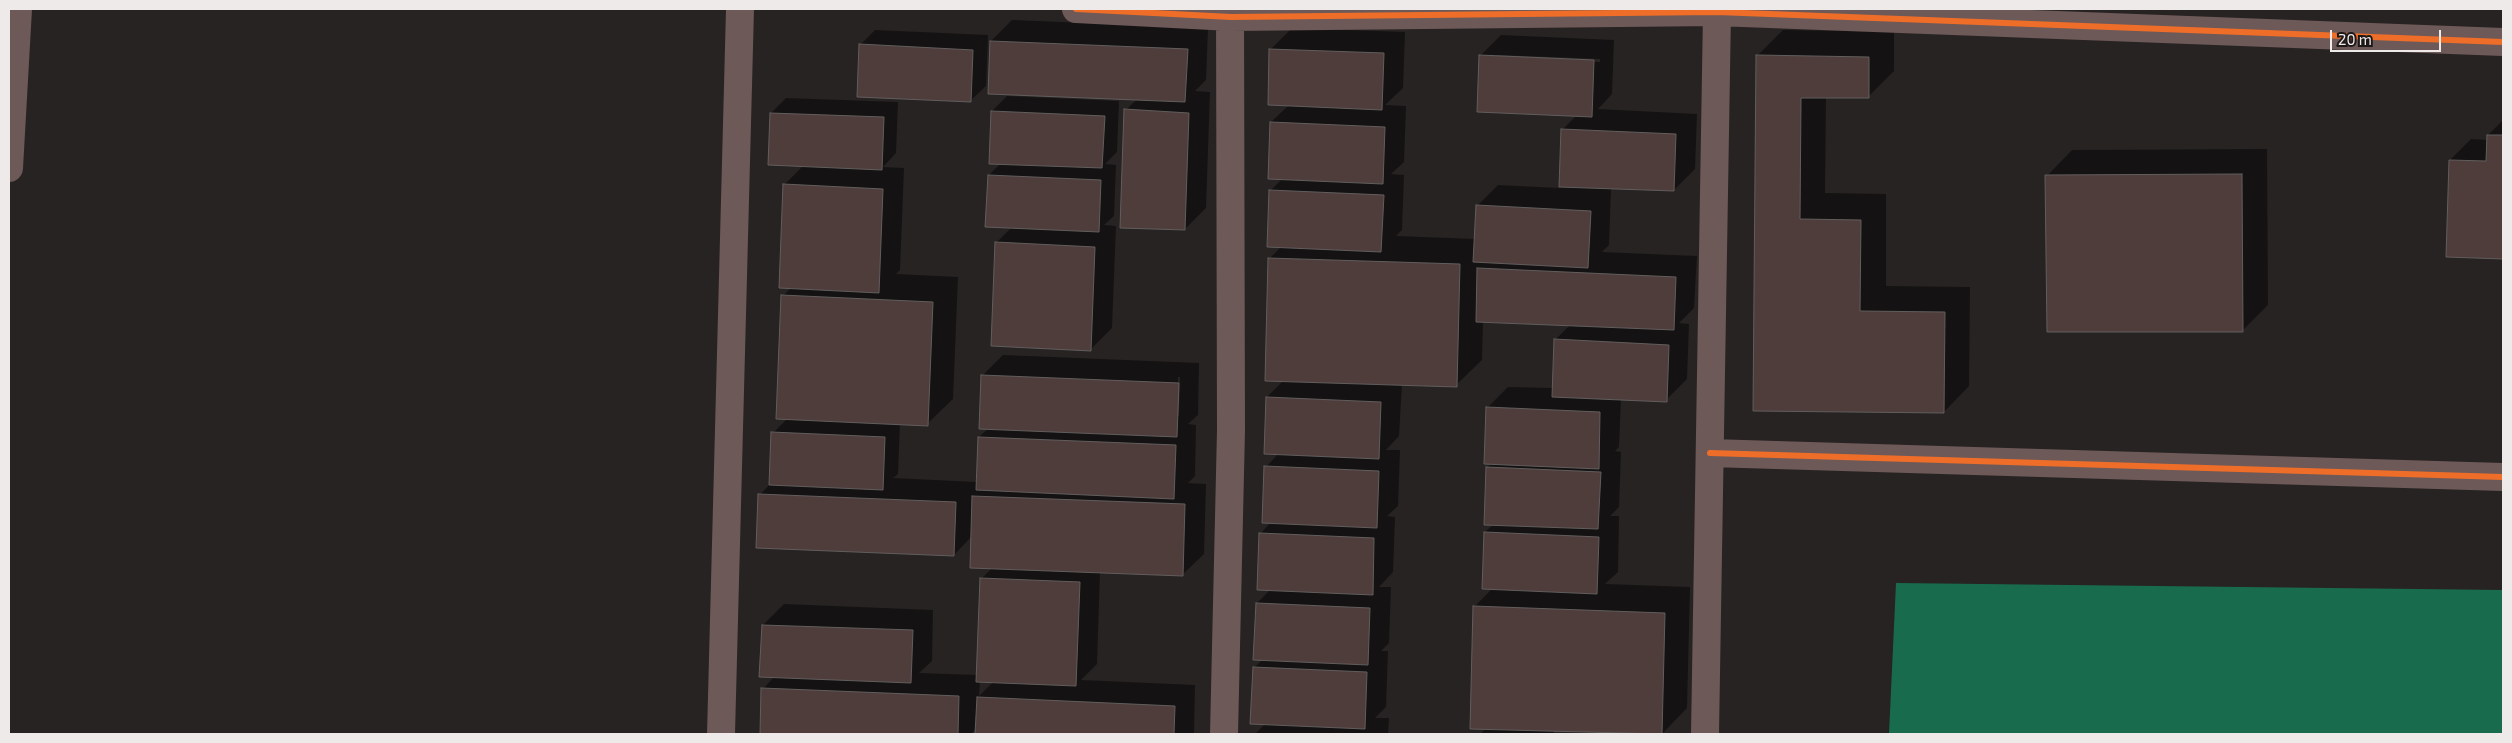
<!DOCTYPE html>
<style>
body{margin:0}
#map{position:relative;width:2512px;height:743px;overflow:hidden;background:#272322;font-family:"Exo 2",sans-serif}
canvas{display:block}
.frame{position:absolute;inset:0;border:10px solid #eeeae9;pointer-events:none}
.scale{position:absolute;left:2330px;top:30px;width:111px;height:22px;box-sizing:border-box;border:2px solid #eeeae9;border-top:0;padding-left:6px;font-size:15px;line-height:18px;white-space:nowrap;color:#eeeae9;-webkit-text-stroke:4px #1e1818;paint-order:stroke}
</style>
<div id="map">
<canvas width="2512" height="743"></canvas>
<div class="frame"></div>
<div class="scale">20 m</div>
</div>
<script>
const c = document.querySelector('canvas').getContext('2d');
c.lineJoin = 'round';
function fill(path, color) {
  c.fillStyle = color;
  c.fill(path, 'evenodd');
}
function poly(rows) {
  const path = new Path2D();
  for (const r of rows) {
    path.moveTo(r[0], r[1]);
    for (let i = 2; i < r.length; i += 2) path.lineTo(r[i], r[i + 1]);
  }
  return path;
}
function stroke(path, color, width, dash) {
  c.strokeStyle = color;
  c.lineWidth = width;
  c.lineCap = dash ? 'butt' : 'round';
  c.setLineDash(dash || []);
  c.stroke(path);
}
fill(poly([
 [1896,583,2503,590,2503,734,1889,734]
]), '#186c4d');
fill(poly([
 [1012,20,1208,28,1206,80,1195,91,1210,92,1206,208,1185,229,1126,110,1137,99,991,41],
 [1292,28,1405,32,1403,88,1385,105,1406,106,1404,162,1391,174,1404,175,1402,230,1396,236,1476,239,1477,206,1498,185,1560,188,1562,130,1577,115,1480,56,1501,35,1614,40,1612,94,1598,109,1697,114,1695,169,1674,190,1611,188,1609,245,1602,252,1697,256,1694,308,1679,323,1689,324,1687,379,1666,400,1621,398,1619,447,1615,451,1621,452,1619,507,1610,516,1619,516,1618,572,1605,584,1690,587,1687,708,1662,734,1554,730,1554,734,1480,734,1486,728,1475,606,1493,588,1485,532,1494,524,1487,468,1491,463,1487,408,1508,387,1553,388,1555,340,1570,325,1483,321,1482,360,1456,385,1402,384,1399,436,1386,450,1400,450,1398,506,1387,516,1395,517,1393,572,1379,587,1391,587,1389,643,1381,651,1388,651,1386,707,1375,718,1389,718,1388,734,1255,734,1265,724,1254,668,1263,659,1257,603,1271,589,1261,533,1271,522,1266,467,1279,453,1267,397,1284,380,1270,258,1281,247,1270,191,1283,178,1271,122,1289,105,1271,49],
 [1499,55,1600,59,1600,62,1499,58],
 [875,30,988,35,986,86,970,101,860,45],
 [1783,30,1894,32,1894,71,1868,97,1826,97,1825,193,1886,194,1886,286,1970,287,1969,386,1944,412,1755,410,1758,55],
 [1007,96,1119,101,1117,152,1105,164,1116,165,1114,216,1104,225,1116,226,1112,328,1091,349,996,243,1012,227,989,175,1001,163,992,111],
 [786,98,898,102,896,153,883,167,904,168,900,270,896,274,958,277,953,399,927,424,900,423,898,474,893,478,977,482,979,437,989,428,982,376,1003,355,1199,363,1198,415,1188,424,1196,425,1195,476,1188,483,1206,484,1204,554,1182,575,1100,572,1097,664,1081,680,1195,685,1194,734,977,734,977,728,971,734,761,734,763,689,774,677,763,625,784,604,933,610,932,661,919,673,978,675,981,579,992,568,972,536,954,555,760,495,770,484,773,433,788,418,783,296,791,288,784,185,804,165,771,113],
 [1178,377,1180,377,1179,416,1177,416],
 [980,681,994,681,979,696],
 [2503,120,2503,257,2448,256,2450,160,2471,139,2488,140,2488,135],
 [2267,149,2268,305,2243,330,2047,176,2072,150]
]), '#0007');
const building = poly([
 [990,41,1188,49,1185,102,988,94,990,41],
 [859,44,973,50,971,102,857,97,859,44],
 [1269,49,1384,53,1382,110,1268,105,1269,49],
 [1479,55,1594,60,1592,117,1477,112,1479,55],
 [1756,55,1869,57,1869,98,1801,98,1800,219,1861,220,1860,311,1945,312,1944,413,1753,411,1756,55],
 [1124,109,1189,113,1185,230,1120,228,1124,109],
 [991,111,1105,116,1102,168,989,164,991,111],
 [770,113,884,117,882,170,768,165,770,113],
 [1270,122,1385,127,1383,184,1268,179,1270,122],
 [1561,129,1676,134,1674,191,1559,187,1561,129],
 [2487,135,2503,135,2503,259,2446,257,2449,160,2486,161,2487,135],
 [2242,174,2243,332,2047,332,2045,175,2242,174],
 [988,175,1101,180,1099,232,985,227,988,175],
 [783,184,883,189,879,293,779,288,783,184],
 [1269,190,1384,195,1381,252,1267,247,1269,190],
 [1476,205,1591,211,1588,268,1473,262,1476,205],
 [995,242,1095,247,1091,351,991,346,995,242],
 [1268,258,1460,264,1457,387,1265,381,1268,258],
 [1477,268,1676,277,1674,330,1476,322,1477,268],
 [781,295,933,302,928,426,776,419,781,295],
 [1554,339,1669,345,1667,402,1552,397,1554,339],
 [981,375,1179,383,1177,437,979,429,981,375],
 [1266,397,1381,402,1379,459,1264,454,1266,397],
 [1486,407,1600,412,1599,469,1484,464,1486,407],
 [771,432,885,437,883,490,769,485,771,432],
 [978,437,1176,445,1174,499,976,490,978,437],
 [1264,466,1379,471,1377,528,1262,523,1264,466],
 [1486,467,1601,472,1598,529,1484,525,1486,467],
 [758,494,956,502,954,556,756,548,758,494],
 [972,496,1185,504,1183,576,970,568,972,496],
 [1484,532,1599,537,1597,594,1482,589,1484,532],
 [1259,533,1374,538,1373,595,1257,590,1259,533],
 [980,578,1080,582,1076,686,976,682,980,578],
 [1256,603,1370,608,1368,665,1253,660,1256,603],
 [1473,606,1665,613,1662,734,1470,729,1473,606],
 [762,625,913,630,911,683,759,677,762,625],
 [1253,667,1367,672,1365,729,1250,724,1253,667],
 [761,688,959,696,958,734,760,734,761,688],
 [977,697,1175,706,1174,734,975,734,977,697]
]);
fill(building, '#4f3d3c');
stroke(building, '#625e5e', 1);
stroke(poly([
 [1076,9,1231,17,1717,12,2503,42],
 [9,168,18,9],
 [1710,453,2503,477],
 [721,734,740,9],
 [1224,734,1231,430,1230,9],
 [1705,734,1717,12]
]), '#6d5958', 28);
stroke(poly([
 [1076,9,1231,17,1717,12,2503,42],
 [1710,453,2503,477]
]), '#ee6e29', 6);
</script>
